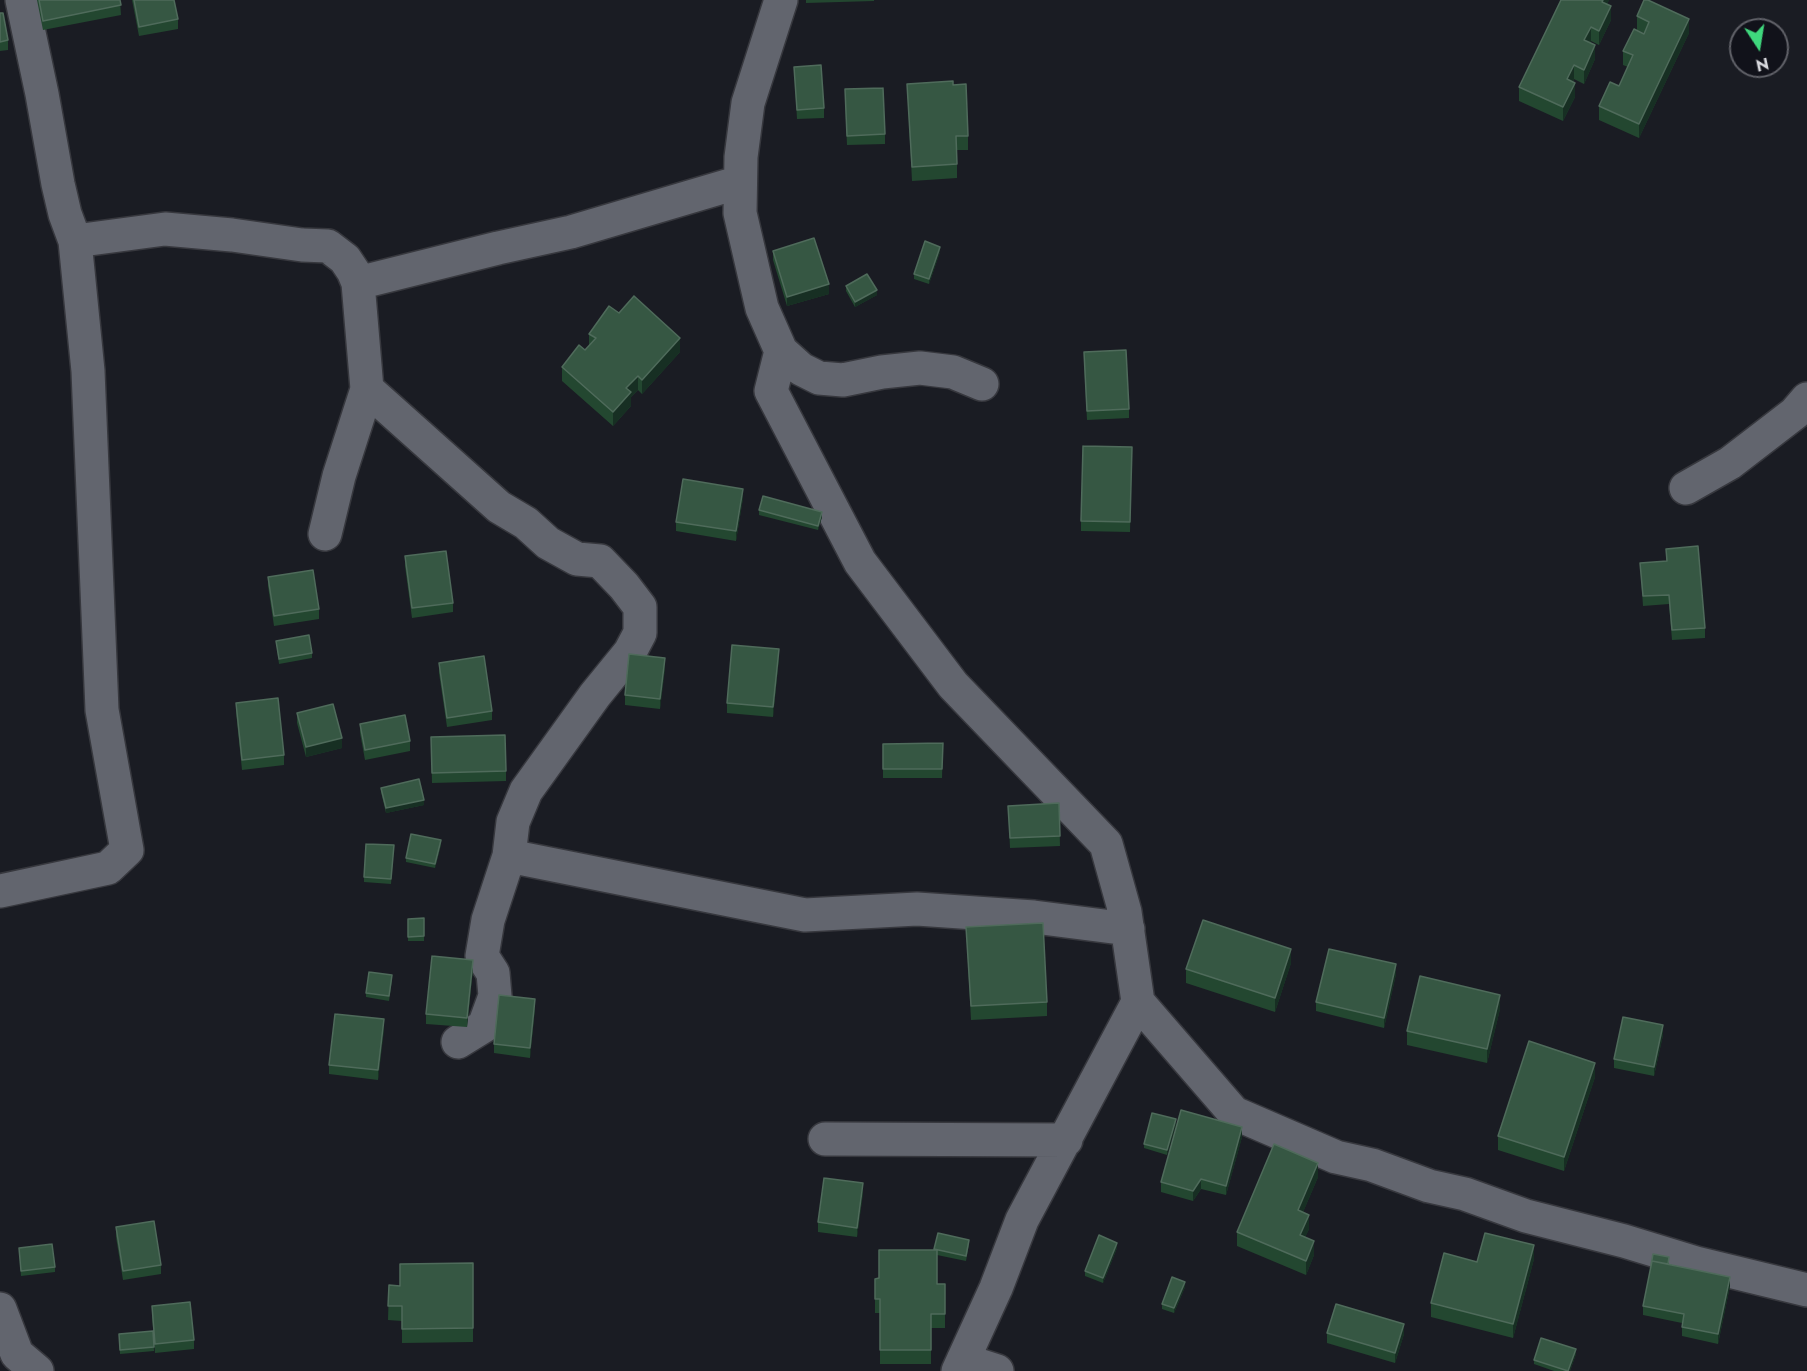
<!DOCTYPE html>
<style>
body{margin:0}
#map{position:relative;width:1807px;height:1371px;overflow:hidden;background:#1a1c23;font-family:Jost,sans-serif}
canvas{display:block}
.north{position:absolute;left:1729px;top:18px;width:60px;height:60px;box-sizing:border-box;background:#11121a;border:2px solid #606168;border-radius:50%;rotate:168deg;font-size:16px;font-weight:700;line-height:24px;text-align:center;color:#d7d8dd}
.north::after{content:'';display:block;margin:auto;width:21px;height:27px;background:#3fd77d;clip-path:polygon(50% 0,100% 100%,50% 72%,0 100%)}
</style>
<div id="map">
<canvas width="1807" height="1371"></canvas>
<div class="north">N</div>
</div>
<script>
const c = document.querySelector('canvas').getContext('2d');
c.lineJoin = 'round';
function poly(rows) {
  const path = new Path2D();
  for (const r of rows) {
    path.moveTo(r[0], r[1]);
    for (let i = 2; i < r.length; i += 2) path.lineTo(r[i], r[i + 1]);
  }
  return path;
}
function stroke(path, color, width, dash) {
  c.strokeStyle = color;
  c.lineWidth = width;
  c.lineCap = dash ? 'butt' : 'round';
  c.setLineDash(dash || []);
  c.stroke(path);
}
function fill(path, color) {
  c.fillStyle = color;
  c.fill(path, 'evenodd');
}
const minor = poly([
 [781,0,748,103,741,157,740,213,762,308,781,351,801,369,819,378,843,380,882,372,920,368,953,372,982,384],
 [75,241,165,229,232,235,302,245,328,246,345,259,353,271,358,283,367,389,339,476,325,534],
 [358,283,498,248,571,232,740,182],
 [781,351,771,391,860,562,953,685,1106,844,1125,912,1138,1002,1234,1113,1336,1157,1372,1165,1429,1186,1465,1194,1526,1216,1624,1241,1696,1263,1807,1290],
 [367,389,499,507,526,523,548,543,577,559,600,561,624,586,640,607,640,633,630,652,595,695,526,791,513,822,509,856,488,920,482,956,493,973,495,996,484,1026,458,1042],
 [1686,488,1730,463,1795,413,1807,399],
 [509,856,805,915,917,909,1034,917,1128,929],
 [0,891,108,868,127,850,102,710,88,371,75,241,65,214,58,184,42,94,22,0],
 [825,1139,1066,1140],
 [0,1309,17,1354,37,1371],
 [963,1360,997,1371],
 [958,1371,996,1288,1022,1220,1138,1002]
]);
stroke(minor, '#37383e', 36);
stroke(minor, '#62656e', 33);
fill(poly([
 [37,0,120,0,121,15,43,30],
 [132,0,174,0,178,19,178,29,139,36],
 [806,0,874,0,874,1,806,3],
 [1561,0,1609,0,1607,4,1611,20,1599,45,1591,41,1590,43,1595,59,1584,84,1574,79,1573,82,1575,97,1563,121,1519,101,1519,87],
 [0,13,8,40,8,50,0,51],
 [1637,16,1689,33,1639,138,1599,120,1599,106,1619,86,1628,67,1623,65,1623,51,1644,33,1637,30],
 [794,67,824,108,824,118,797,119],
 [907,84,968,136,968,150,957,150,957,178,912,181],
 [845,99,885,134,885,144,847,145],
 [773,251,829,294,787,306,773,260],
 [940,252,929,284,914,279,914,274],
 [846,286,877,295,855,307,846,291],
 [589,334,680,352,642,394,638,390,631,397,631,406,613,426,562,381,562,367,585,350,589,346],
 [1084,361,1129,409,1129,418,1087,420],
 [1132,447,1130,532,1081,531,1081,521],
 [743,498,736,541,676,531,676,522],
 [759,510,822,517,818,530,759,515],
 [1666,549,1705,628,1705,638,1672,640,1669,604,1643,606,1640,563,1666,561],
 [405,556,453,603,453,612,412,618,405,566],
 [268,577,319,609,319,619,274,626,268,586],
 [276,641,312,653,312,658,279,664],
 [779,658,773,717,727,713,727,703],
 [439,663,492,711,492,720,447,727,439,673],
 [665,668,660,709,625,705,625,695],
 [236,703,284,755,284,765,242,770,236,712],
 [297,713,342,748,306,757,297,723],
 [360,724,410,741,410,751,365,760,360,733],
 [431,737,506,771,506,781,432,783],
 [943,743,942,778,883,778,883,744],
 [381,788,424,805,386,813,381,792],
 [1059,803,1060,846,1010,848,1008,806],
 [394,845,391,884,364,882,364,877],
 [441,845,435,868,406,862,406,858],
 [408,919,424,936,424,941,408,941],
 [966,927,1047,1002,1047,1016,971,1020],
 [1291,963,1275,1012,1186,983,1186,969],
 [473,969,467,1027,426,1024,426,1014],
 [1396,974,1384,1028,1316,1011,1316,1002],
 [392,980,389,1001,366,997,366,993],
 [535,1008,530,1058,494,1053,494,1044],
 [1500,1009,1487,1063,1407,1045,1407,1031],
 [384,1029,378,1080,329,1074,329,1065],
 [1663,1035,1654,1076,1614,1068,1614,1059],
 [1595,1077,1564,1171,1498,1150,1498,1136],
 [1176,1124,1167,1155,1144,1148,1144,1144],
 [1242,1137,1226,1195,1201,1189,1193,1201,1161,1192,1161,1182],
 [1318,1177,1303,1212,1309,1229,1305,1237,1314,1255,1306,1275,1237,1246,1237,1232],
 [863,1193,857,1237,818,1232,818,1222],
 [116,1227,161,1265,161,1274,123,1280,116,1237],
 [969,1244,966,1261,937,1255,937,1284,945,1284,945,1328,931,1328,931,1364,880,1364,880,1313,875,1313,875,1279,879,1278,934,1250],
 [19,1248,55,1267,55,1272,21,1276],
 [1117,1248,1103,1283,1085,1276,1085,1271],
 [1534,1259,1513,1338,1431,1317,1431,1303,1477,1262],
 [1669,1261,1669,1264,1730,1286,1718,1344,1682,1336,1682,1323,1643,1315,1643,1306,1651,1267],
 [473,1263,473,1342,402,1343,402,1321,388,1320,389,1285,400,1286],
 [1185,1287,1174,1313,1162,1309,1162,1304],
 [152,1306,194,1340,194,1349,155,1353,152,1316],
 [153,1331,154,1351,120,1354,119,1334],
 [1327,1333,1404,1334,1395,1363,1327,1343],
 [1576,1354,1570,1371,1554,1371,1534,1364,1534,1360]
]), '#234730');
fill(poly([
 [1603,0,1609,0,1602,16,1602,2],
 [1611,6,1611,20,1599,45,1599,31],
 [1689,19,1689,33,1639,138,1639,124],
 [1591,27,1591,41,1584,54,1584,40],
 [1595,45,1595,59,1584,84,1584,70],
 [1574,65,1574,79,1567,93,1567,79],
 [1575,83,1575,97,1563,121,1563,107],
 [940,247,940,252,929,284,929,279],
 [829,284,829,294,787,306,787,297],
 [877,290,877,295,855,307,855,302],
 [680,338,680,352,642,394,642,380],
 [638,376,638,390,631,397,631,406,613,426,613,412,626,388],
 [743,489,743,498,736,541,736,531],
 [822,512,822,517,818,530,818,526],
 [779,649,779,658,773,717,773,707],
 [665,658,665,668,660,709,660,699],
 [342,738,342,748,306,757,306,747],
 [424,800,424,805,386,813,386,808],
 [441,840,441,845,435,868,435,864],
 [1291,949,1291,963,1275,1012,1275,998],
 [473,960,473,969,467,1027,467,1018],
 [1396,964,1396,974,1384,1028,1384,1018],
 [1500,995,1500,1009,1487,1063,1487,1049],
 [535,999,535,1008,530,1058,530,1048],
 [384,1019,384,1029,378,1080,378,1070],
 [1663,1025,1663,1035,1654,1076,1654,1067],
 [1595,1063,1595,1077,1564,1171,1564,1157],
 [1176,1119,1176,1124,1167,1155,1167,1150],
 [1242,1127,1242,1137,1226,1195,1226,1186],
 [1318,1163,1318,1177,1298,1224,1298,1210],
 [1201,1179,1201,1189,1193,1201,1193,1191],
 [863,1183,863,1193,857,1237,857,1228],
 [1309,1215,1309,1229,1300,1249,1300,1235],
 [1314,1241,1314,1255,1306,1275,1306,1261],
 [1117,1243,1117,1248,1103,1283,1103,1278],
 [1534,1245,1534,1259,1513,1338,1513,1324],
 [1730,1277,1730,1286,1718,1344,1718,1334],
 [1185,1282,1185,1287,1174,1313,1174,1308],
 [1404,1324,1404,1334,1395,1363,1395,1353],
 [1576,1349,1576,1354,1570,1371,1568,1371]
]), '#172f23');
const building = poly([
 [39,0,120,0,121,5,43,21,39,0],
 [134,0,174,0,178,19,139,27,134,0],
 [1561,0,1603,0,1602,2,1611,6,1599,31,1591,27,1584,40,1595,45,1584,70,1574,65,1567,79,1575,83,1563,107,1519,87,1561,0],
 [1644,0,1648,0,1689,19,1639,124,1599,106,1610,82,1619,86,1633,55,1623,51,1634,29,1644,34,1649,22,1637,16,1644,0],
 [0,13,3,13,8,40,0,42,0,13],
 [821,65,824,108,797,110,794,67,821,65],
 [953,81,953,85,966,84,968,136,956,136,957,164,912,167,907,84,953,81],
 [883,88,885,134,847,136,845,89,883,88],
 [814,238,829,284,787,297,773,251,814,238],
 [925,241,940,247,929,279,914,274,925,241],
 [867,274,877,290,855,302,846,286,867,274],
 [634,296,680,338,642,380,638,376,626,388,631,392,613,412,562,367,579,345,585,350,596,338,589,334,609,306,619,313,634,296],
 [1126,350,1129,409,1087,411,1084,352,1126,350],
 [1083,446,1132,447,1130,522,1081,521,1083,446],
 [683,479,743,489,736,531,676,522,683,479],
 [763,496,822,512,818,526,759,510,763,496],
 [1698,546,1705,628,1672,630,1669,595,1643,596,1640,563,1667,561,1666,549,1698,546],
 [446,551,453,603,412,608,405,556,446,551],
 [313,570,319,609,274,616,268,577,313,570],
 [309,635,312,653,279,659,276,641,309,635],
 [732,645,779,649,773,707,727,703,732,645],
 [629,654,665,658,660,699,625,695,629,654],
 [484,656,492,711,447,718,439,663,484,656],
 [278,698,284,755,242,760,236,703,278,698],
 [333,704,342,738,306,747,297,713,333,704],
 [405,715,410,741,365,750,360,724,405,715],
 [505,735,506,771,432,773,431,737,505,735],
 [943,743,942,769,883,769,883,744,943,743],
 [419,779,424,800,386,808,381,788,419,779],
 [1059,803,1060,836,1010,838,1008,806,1059,803],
 [411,834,441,840,435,864,406,858,411,834],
 [366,844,394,845,391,879,364,877,366,844],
 [424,918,424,936,408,937,408,919,424,918],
 [1203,920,1291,949,1275,998,1186,969,1203,920],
 [1043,923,1047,1002,971,1006,966,927,1043,923],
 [1329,949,1396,964,1384,1018,1316,1002,1329,949],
 [432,956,473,960,467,1018,426,1014,432,956],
 [369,972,392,975,389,996,366,993,369,972],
 [1420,976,1500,995,1487,1049,1407,1031,1420,976],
 [499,995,535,999,530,1048,494,1044,499,995],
 [335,1014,384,1019,378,1070,329,1065,335,1014],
 [1623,1017,1663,1025,1654,1067,1614,1059,1623,1017],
 [1529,1041,1595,1063,1564,1157,1498,1136,1529,1041],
 [1181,1110,1242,1127,1226,1186,1201,1179,1193,1191,1161,1182,1181,1110],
 [1152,1113,1176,1119,1167,1150,1144,1144,1152,1113],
 [1274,1144,1318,1163,1298,1210,1309,1215,1300,1235,1314,1241,1306,1261,1237,1232,1274,1144],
 [824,1178,863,1183,857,1228,818,1222,824,1178],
 [154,1221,161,1265,123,1271,116,1227,154,1221],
 [938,1233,969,1240,966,1256,934,1249,938,1233],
 [1485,1233,1534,1245,1513,1324,1431,1303,1444,1253,1477,1262,1485,1233],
 [1099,1235,1117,1243,1103,1278,1085,1271,1099,1235],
 [52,1244,55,1267,21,1271,19,1248,52,1244],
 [879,1250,937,1250,937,1284,945,1284,945,1314,931,1314,931,1350,880,1350,880,1299,875,1299,875,1279,879,1278,879,1250],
 [1653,1254,1669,1257,1668,1264,1652,1261,1651,1265,1653,1254],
 [1652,1261,1730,1277,1718,1334,1682,1327,1684,1314,1643,1306,1652,1261],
 [473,1263,473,1328,402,1329,402,1306,388,1306,389,1285,400,1286,400,1264,473,1263],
 [1172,1277,1185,1282,1174,1308,1162,1304,1172,1277],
 [190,1302,194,1340,155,1344,152,1306,190,1302],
 [1336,1304,1404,1324,1395,1353,1327,1333,1336,1304],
 [153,1331,154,1347,120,1350,119,1334,153,1331],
 [1541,1338,1576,1349,1568,1371,1534,1360,1541,1338]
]);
fill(building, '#365743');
stroke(building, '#4f6b5b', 1.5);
</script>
